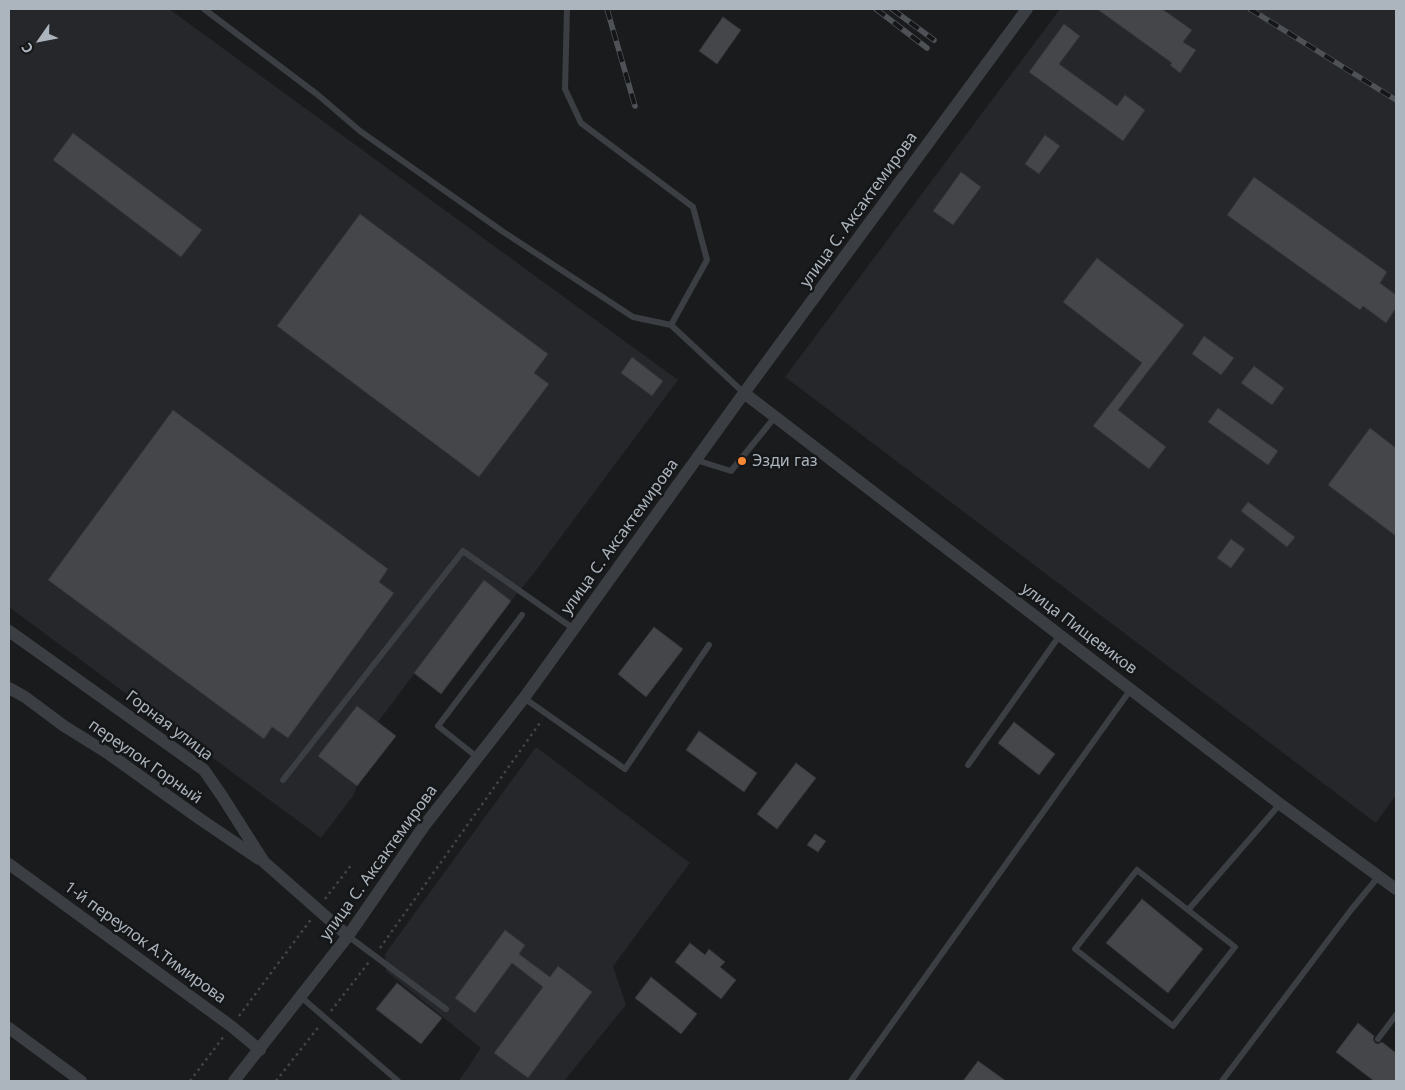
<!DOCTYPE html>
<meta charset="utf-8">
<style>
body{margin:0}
#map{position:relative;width:1405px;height:1090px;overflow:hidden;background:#1a1b1d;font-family:"Noto Sans",sans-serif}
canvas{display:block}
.frame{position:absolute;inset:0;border:10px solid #acb5bd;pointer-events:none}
.north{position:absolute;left:15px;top:15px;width:50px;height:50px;-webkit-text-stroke:4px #151618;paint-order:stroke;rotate:237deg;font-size:14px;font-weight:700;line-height:20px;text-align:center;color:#acb5bd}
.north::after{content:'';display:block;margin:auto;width:18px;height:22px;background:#acb5bd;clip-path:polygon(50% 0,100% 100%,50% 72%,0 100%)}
</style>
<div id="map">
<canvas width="1405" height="1090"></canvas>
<div class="frame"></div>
<div class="north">С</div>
</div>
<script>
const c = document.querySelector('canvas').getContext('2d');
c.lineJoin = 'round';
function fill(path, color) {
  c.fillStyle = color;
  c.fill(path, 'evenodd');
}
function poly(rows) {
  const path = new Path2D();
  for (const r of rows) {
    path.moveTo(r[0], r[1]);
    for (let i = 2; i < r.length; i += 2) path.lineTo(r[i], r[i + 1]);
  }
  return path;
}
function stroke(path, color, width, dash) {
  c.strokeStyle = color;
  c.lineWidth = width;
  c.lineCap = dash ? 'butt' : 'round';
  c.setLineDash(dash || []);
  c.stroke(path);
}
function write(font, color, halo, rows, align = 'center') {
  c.font = font + ' "Noto Sans",sans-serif';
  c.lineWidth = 5;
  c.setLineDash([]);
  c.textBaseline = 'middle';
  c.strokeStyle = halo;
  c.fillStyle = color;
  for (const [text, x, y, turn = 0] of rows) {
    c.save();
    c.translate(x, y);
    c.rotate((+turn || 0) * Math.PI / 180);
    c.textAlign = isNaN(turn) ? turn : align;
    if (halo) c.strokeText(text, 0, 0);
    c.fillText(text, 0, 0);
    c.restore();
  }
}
fill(poly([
 [9,9,169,9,678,380,534,573,511,601,441,694,414,674,378,722,396,736,357,786,353,796,321,838,9,607],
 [1060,9,1396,9,1396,795,1376,823,785,377],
 [536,747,690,863,613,966,626,1005,564,1081,459,1081,481,1048,386,971,385,954]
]), '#26272a');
const building = poly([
 [1097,9,1162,9,1192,30,1183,42,1196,50,1180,73,1170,65,1172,63,1097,9],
 [723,17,741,30,717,64,699,51,723,17],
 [1064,24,1080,36,1059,64,1117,106,1125,95,1145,110,1123,141,1029,72,1064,24],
 [73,133,202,230,181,257,53,160,73,133],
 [1045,135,1060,146,1039,174,1025,164,1045,135],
 [961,172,981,187,953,225,933,211,961,172],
 [1254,177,1387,272,1380,283,1396,295,1396,308,1386,323,1363,306,1360,310,1227,215,1254,177],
 [360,214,548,354,534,373,549,384,479,477,277,326,360,214],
 [1097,258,1184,325,1118,410,1166,447,1149,469,1093,426,1142,363,1063,302,1097,258],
 [1204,336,1234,358,1221,375,1192,354,1204,336],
 [632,357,663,381,652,396,621,373,632,357],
 [1254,366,1284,388,1272,405,1241,383,1254,366],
 [1218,408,1278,451,1268,465,1208,422,1218,408],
 [173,410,388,569,379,582,394,593,288,738,272,727,264,739,48,580,173,410],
 [1370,428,1396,448,1396,536,1328,485,1370,428],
 [1248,502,1295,537,1287,547,1241,511,1248,502],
 [1231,539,1245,549,1231,568,1217,558,1231,539],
 [484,580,511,601,441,694,414,673,484,580],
 [654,627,683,649,646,697,618,674,654,627],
 [357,706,396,736,357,786,318,756,357,706],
 [1014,722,1055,754,1039,775,998,743,1014,722],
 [699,731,757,773,744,792,686,750,699,731],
 [796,763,816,778,777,829,757,814,796,763],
 [815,834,826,841,818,852,807,845,815,834],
 [1142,899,1203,949,1168,993,1106,943,1142,899],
 [505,930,525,945,519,954,550,977,558,966,592,992,528,1078,494,1053,543,987,512,963,475,1013,455,998,505,930],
 [690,943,705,955,709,949,725,962,720,967,736,980,721,999,675,962,690,943],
 [651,977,697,1014,681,1034,635,998,651,977],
 [397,983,442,1018,421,1044,376,1009,397,983],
 [1358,1023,1374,1036,1373,1039,1375,1043,1378,1044,1382,1042,1396,1053,1396,1081,1374,1081,1336,1052,1358,1023],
 [978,1061,1006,1081,963,1081,978,1061]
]);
fill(building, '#44464a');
stroke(building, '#343539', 1);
stroke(poly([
 [325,899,352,864],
 [380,948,542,720],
 [331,1011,369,962],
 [239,1016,312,918],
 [190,1081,224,1036],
 [276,1081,320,1025]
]), '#414549', 2.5, [2.5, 4]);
stroke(poly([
 [204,9,318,95,360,131,502,231,633,317,671,325,744,393],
 [567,9,565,89,581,123,693,207,707,260,671,325],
 [696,460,731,471,775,417],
 [524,698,625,769,709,645],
 [477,757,438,726,522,615],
 [968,765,1060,635],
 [283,780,463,551,574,629],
 [1137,870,1235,947,1173,1026,1075,949,1137,870],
 [1188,910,1280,804],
 [348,936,446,1009],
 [301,997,398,1081],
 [1378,1039,1396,1015],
 [851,1081,1131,689],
 [1222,1081,1351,910,1379,876]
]), '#3b3e42', 6);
stroke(poly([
 [744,393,1280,804,1396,889],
 [9,631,204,770,222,796,264,862,348,936],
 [9,688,25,697,64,726,109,754,200,819,259,859],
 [9,864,231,1026,260,1050],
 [9,1028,81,1081],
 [234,1081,348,936,424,826,524,698,744,393,1027,9]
]), '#3b3e42', 12);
const rail = poly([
 [607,9,635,106],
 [876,9,927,48],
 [892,9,934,40],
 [1250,9,1396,100]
]);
stroke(rail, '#4e5257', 5.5);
stroke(rail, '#151618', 4, [11]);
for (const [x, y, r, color] of [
 [742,461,5,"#fc8833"]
]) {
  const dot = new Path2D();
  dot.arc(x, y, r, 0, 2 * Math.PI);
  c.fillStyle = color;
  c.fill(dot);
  stroke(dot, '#151618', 2);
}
write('16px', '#acb5bd', '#151618', [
 ["улица С. Аксактемирова",859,210,-54],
 ["улица С. Аксактемирова",620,537,-54],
 ["улица Пищевиков",1079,629,37],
 ["Горная улица",169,726,37],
 ["переулок Горный",145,762,35],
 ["улица С. Аксактемирова",379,863,-54],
 ["1-й переулок А.Тимирова",145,943,36]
]);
write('16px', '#acb5bd', '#151618', [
 ["Эзди газ",752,461]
], 'left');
</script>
